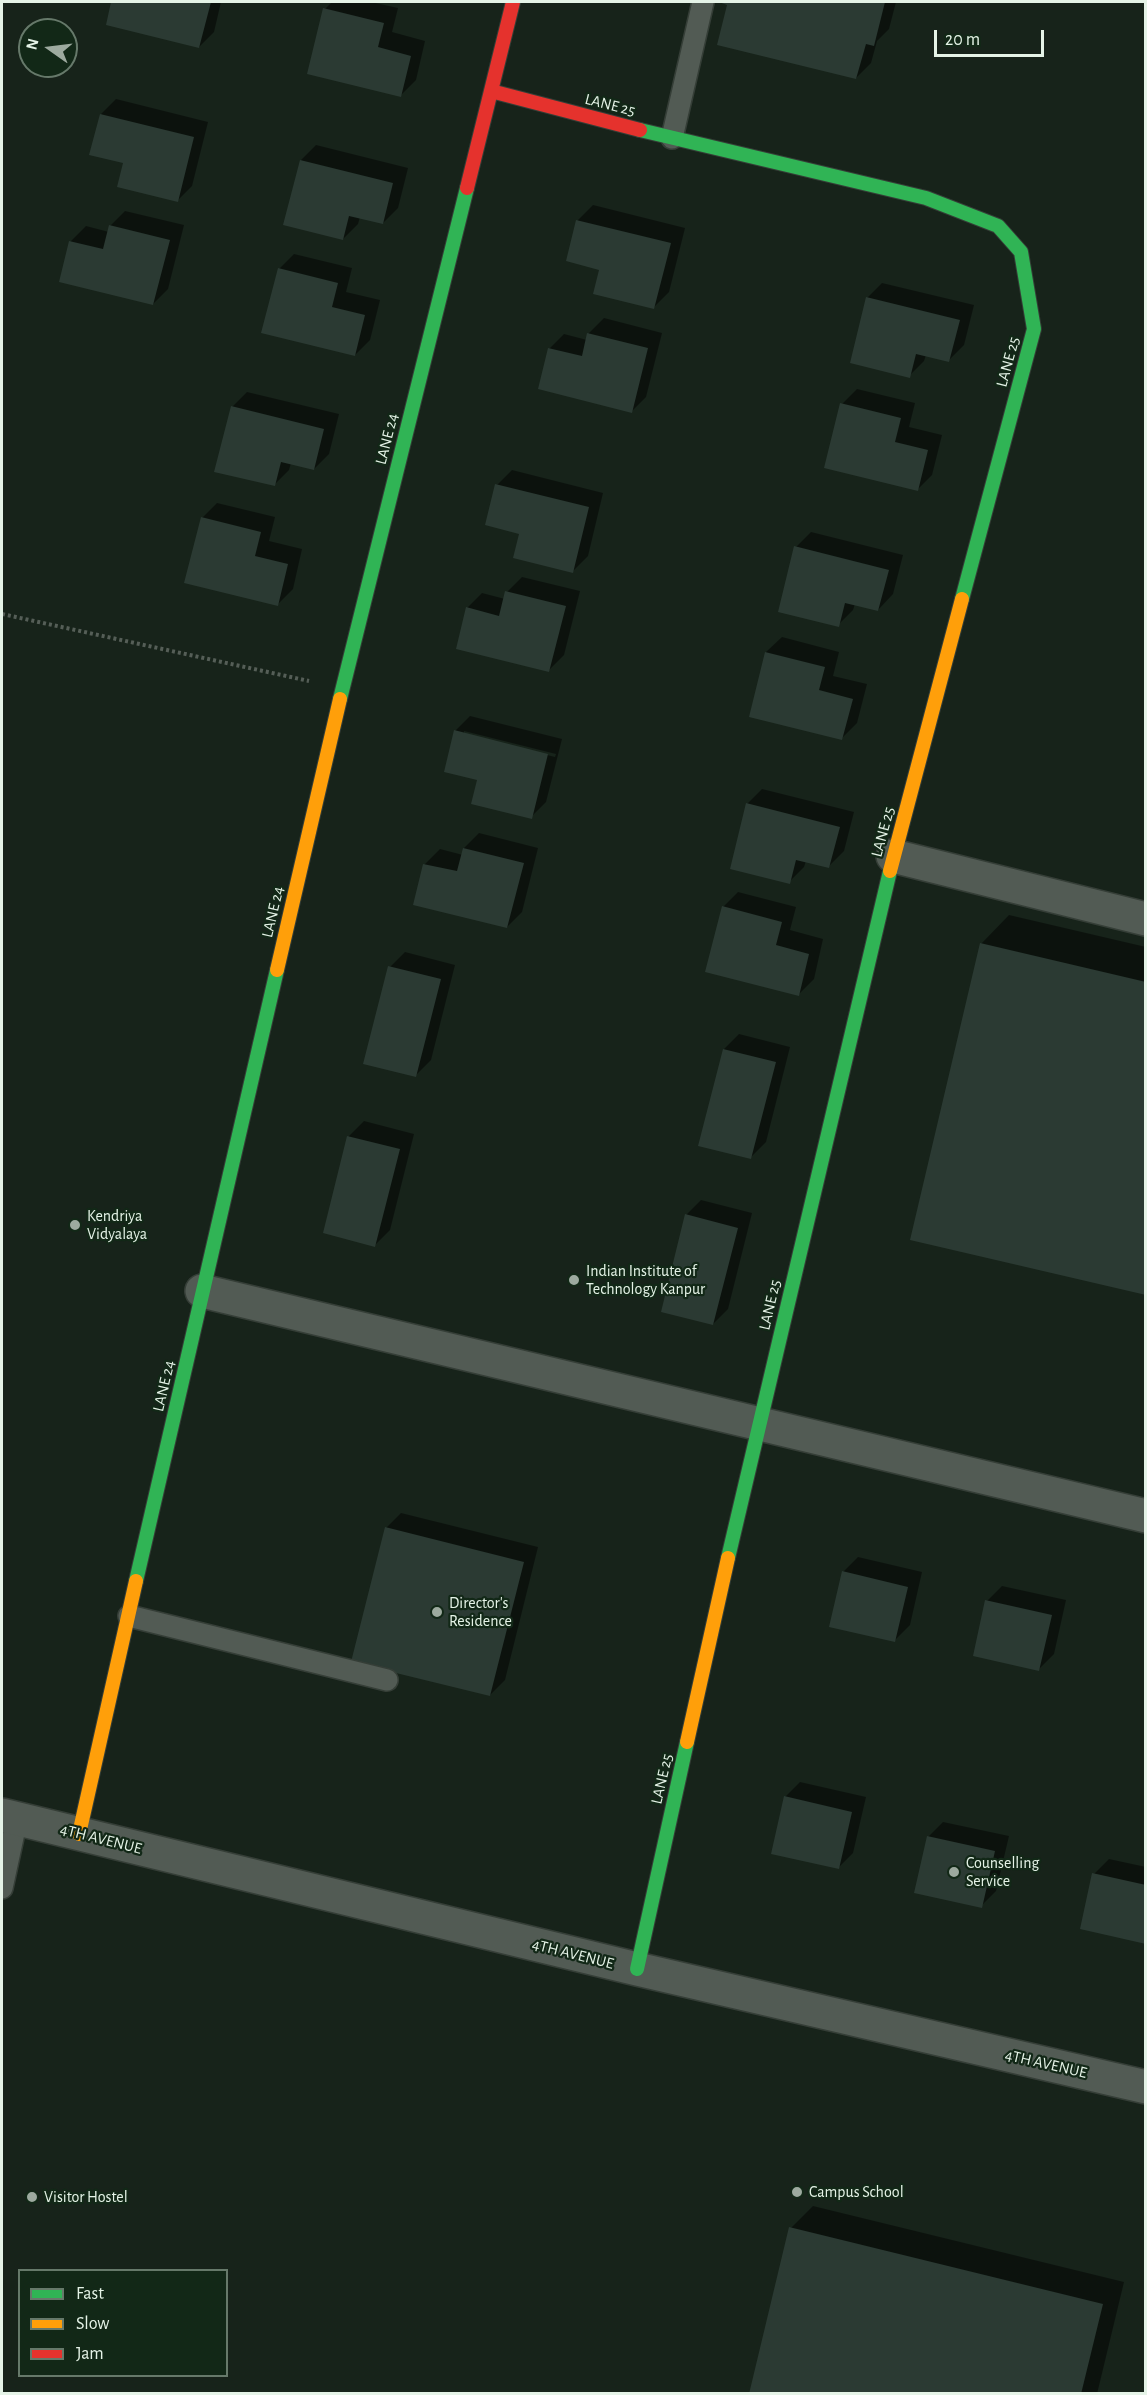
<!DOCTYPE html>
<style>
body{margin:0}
#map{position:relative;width:1147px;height:2395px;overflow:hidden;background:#17231a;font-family:"Alegreya Sans",sans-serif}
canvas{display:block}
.frame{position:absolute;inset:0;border:3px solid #e5f3e7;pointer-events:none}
.legend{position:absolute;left:18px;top:2269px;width:210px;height:108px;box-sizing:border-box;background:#122817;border:2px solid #66796a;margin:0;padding:8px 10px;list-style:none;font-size:18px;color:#e5f3e7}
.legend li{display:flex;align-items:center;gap:12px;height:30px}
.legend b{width:30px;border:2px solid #66796a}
.north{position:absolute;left:18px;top:18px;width:60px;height:60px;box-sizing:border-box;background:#122817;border:2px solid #66796a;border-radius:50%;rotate:284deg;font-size:16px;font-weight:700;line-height:24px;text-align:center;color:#e5f3e7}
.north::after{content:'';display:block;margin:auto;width:21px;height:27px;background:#9daa9f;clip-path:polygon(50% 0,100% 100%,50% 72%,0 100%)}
.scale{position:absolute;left:934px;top:30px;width:110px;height:27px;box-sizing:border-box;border:3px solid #e5f3e7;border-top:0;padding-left:8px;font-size:18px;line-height:21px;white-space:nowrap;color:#e5f3e7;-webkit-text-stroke:4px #122817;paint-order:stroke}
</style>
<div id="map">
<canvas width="1147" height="2395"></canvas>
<div class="frame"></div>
<ul class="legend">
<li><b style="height:8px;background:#30b455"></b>Fast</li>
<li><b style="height:8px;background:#ff9f0a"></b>Slow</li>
<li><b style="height:8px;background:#e5322d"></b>Jam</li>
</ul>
<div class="north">N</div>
<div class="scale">20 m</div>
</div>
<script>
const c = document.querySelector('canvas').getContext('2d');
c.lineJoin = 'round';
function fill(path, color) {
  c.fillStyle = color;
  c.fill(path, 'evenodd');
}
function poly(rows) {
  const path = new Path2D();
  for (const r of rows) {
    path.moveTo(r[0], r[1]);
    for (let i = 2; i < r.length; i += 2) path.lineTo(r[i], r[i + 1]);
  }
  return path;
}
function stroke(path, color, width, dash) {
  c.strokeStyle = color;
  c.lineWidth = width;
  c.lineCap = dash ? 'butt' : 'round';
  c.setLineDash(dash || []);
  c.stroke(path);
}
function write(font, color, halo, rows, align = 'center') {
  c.font = font + ' "Alegreya Sans",sans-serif';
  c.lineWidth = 4.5;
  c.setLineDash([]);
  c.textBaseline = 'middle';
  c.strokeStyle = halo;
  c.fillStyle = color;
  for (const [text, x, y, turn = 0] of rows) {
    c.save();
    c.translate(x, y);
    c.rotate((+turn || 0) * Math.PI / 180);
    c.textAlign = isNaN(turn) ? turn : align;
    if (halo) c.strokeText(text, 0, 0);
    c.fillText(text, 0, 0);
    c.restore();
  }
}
fill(poly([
 [113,2,221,2,214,32,199,47,107,24],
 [332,2,371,2,398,8,392,32,425,41,416,80,401,95,325,9],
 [721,2,896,2,889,29,877,41,871,63,856,78,729,3],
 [116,99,208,122,192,186,177,201,101,114],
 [316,145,408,168,398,208,383,223,360,217,358,224,343,239,301,160],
 [593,205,685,228,669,292,654,307,601,269,568,260,578,220],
 [125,211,184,225,168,289,153,304,61,281,71,241,86,226,109,232,110,226],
 [294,254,352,268,346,292,380,300,370,340,355,355,279,269],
 [882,283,974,305,964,345,949,360,926,355,924,361,909,376,867,298],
 [604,318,662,333,646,397,631,412,549,349,564,334,587,340,589,333],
 [857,389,915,403,909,427,942,435,932,475,917,490,842,404],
 [247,392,339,414,329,454,314,469,291,463,289,470,274,485,232,407],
 [512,470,603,493,588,556,573,571,520,533,497,485],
 [217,503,275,517,269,541,302,549,293,589,278,604,202,518],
 [811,532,903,555,893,594,878,610,855,604,853,610,838,625,796,547],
 [522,577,580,591,564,655,549,670,467,608,482,593,505,599,507,592],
 [782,637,839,652,833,676,867,684,857,723,842,738,751,716,766,652],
 [470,716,562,739,546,802,531,817,479,779,455,731],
 [464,731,556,754,555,757,464,734],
 [762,789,854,812,844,851,829,866,806,861,804,867,789,882,747,804],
 [479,833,538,848,522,912,507,927,415,904,425,864,440,849,463,855,464,848],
 [738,892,796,907,790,930,823,939,814,979,799,994,723,907],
 [1009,915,1146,947,1146,1294,981,944],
 [405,952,455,965,431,1060,416,1075,390,967],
 [739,1034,790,1047,766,1142,751,1157,724,1049],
 [364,1121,414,1134,390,1230,375,1245,325,1232,349,1136],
 [701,1200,752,1213,728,1309,713,1324,686,1215],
 [401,1513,538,1547,505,1680,490,1695,386,1528],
 [858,1557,922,1572,910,1625,895,1640,843,1572],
 [1002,1586,1066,1600,1054,1654,1039,1669,987,1601],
 [800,1782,866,1797,853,1853,838,1868,785,1797],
 [943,1822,1009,1836,996,1891,981,1906,928,1837],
 [1109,1859,1146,1867,1146,1942,1094,1874],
 [813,2206,1124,2282,1097,2394,750,2394,791,2228]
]), '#0007');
fill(poly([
 [111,2,211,2,199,48,106,25],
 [719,2,885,2,874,46,866,44,856,79,717,45,727,5],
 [323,8,384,23,378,47,411,56,401,97,307,74],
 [100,114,194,137,178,202,117,187,123,163,89,155],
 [300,160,393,183,383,224,349,216,343,240,283,225],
 [576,220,671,243,654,309,593,294,599,270,566,261],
 [109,225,170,240,153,305,59,282,69,241,103,249],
 [278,268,338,283,332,307,365,315,355,356,261,333],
 [866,297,960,320,949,362,916,354,910,378,850,363],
 [587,333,648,348,632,413,538,389,548,348,582,356],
 [840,403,901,418,895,442,928,450,918,491,824,468],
 [231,406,324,429,314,470,281,462,275,486,214,472],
 [495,484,589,507,573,573,513,558,519,534,485,525],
 [201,517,261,532,255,556,288,564,278,606,184,583],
 [794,546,889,570,878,611,845,603,839,627,778,612],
 [505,591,566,606,549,672,456,649,466,607,499,616],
 [765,652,825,667,819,690,853,699,842,740,749,717],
 [454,730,548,754,532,819,471,804,477,780,444,772],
 [746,803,840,827,829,868,796,860,790,884,730,869],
 [463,848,524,863,507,928,413,905,423,864,457,871],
 [722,906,782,922,776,945,809,954,799,996,705,972],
 [980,943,1146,982,1146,1295,910,1240],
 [388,966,441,979,416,1077,363,1064],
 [723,1049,776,1062,751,1159,698,1146],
 [347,1136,400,1149,375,1247,323,1233],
 [685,1214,738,1228,713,1325,661,1312],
 [385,1527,524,1562,490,1696,351,1662],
 [842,1571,908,1587,895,1642,829,1627],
 [985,1600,1052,1615,1039,1671,973,1656],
 [784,1796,852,1812,839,1869,771,1854],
 [927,1836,995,1851,982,1908,914,1893],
 [1092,1873,1146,1885,1146,1944,1080,1929],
 [789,2227,1103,2304,1081,2394,749,2394]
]), '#2b3a33');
const lane = poly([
 [672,138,703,2],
 [129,1616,387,1680],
 [2,1888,17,1819]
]);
const street = poly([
 [893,856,1146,919],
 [202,1291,1146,1516],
 [2,1815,637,1969,1146,2087]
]);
const fast = poly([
 [640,130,926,198,998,226,1021,252,1034,329,962,599],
 [340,699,467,188],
 [728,1558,890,871],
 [136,1581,277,970],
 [637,1969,687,1742]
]);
const slow = poly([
 [890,871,962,599],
 [277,970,340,699],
 [687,1742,728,1558],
 [79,1834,136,1581]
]);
const jam = poly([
 [491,91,640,130],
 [467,188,513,2]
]);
stroke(lane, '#353e37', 24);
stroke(street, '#353e37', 36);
stroke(fast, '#353e37', 16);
stroke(slow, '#353e37', 16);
stroke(jam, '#353e37', 16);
stroke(poly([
 [2,614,309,681]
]), '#555e57', 4, [3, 3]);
stroke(lane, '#525b54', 21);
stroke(street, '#525b54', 33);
stroke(fast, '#30b455', 14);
stroke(slow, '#ff9f0a', 14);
stroke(jam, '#e5322d', 14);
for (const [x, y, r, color] of [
 [75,1225,6,"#9daa9f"],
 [574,1280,6,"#9daa9f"],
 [437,1612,6,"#9daa9f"],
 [954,1872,6,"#9daa9f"],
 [797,2192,6,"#9daa9f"],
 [32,2197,6,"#9daa9f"]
]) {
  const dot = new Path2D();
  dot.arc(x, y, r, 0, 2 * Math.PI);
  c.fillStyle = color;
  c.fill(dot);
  stroke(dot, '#122817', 2);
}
write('16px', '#e5f3e7', '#122817', [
 ["LANE 25",610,105,14],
 ["LANE 25",1008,362,-75],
 ["LANE 24",387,439,-76],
 ["LANE 25",883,832,-75],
 ["LANE 24",273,912,-77],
 ["LANE 25",770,1305,-77],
 ["LANE 24",164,1386,-77],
 ["LANE 25",662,1779,-77],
 ["4TH AVENUE",101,1839,14],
 ["4TH AVENUE",573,1954,14],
 ["4TH AVENUE",1046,2064,13]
]);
write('16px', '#e5f3e7', '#122817', [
 ["Kendriya",87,1216],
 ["Vidyalaya",87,1234],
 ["Indian Institute of",586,1271],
 ["Technology Kanpur",586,1289],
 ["Director's",449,1603],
 ["Residence",449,1621],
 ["Counselling",966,1863],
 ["Service",966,1881],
 ["Campus School",809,2192],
 ["Visitor Hostel",44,2197]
], 'left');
</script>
